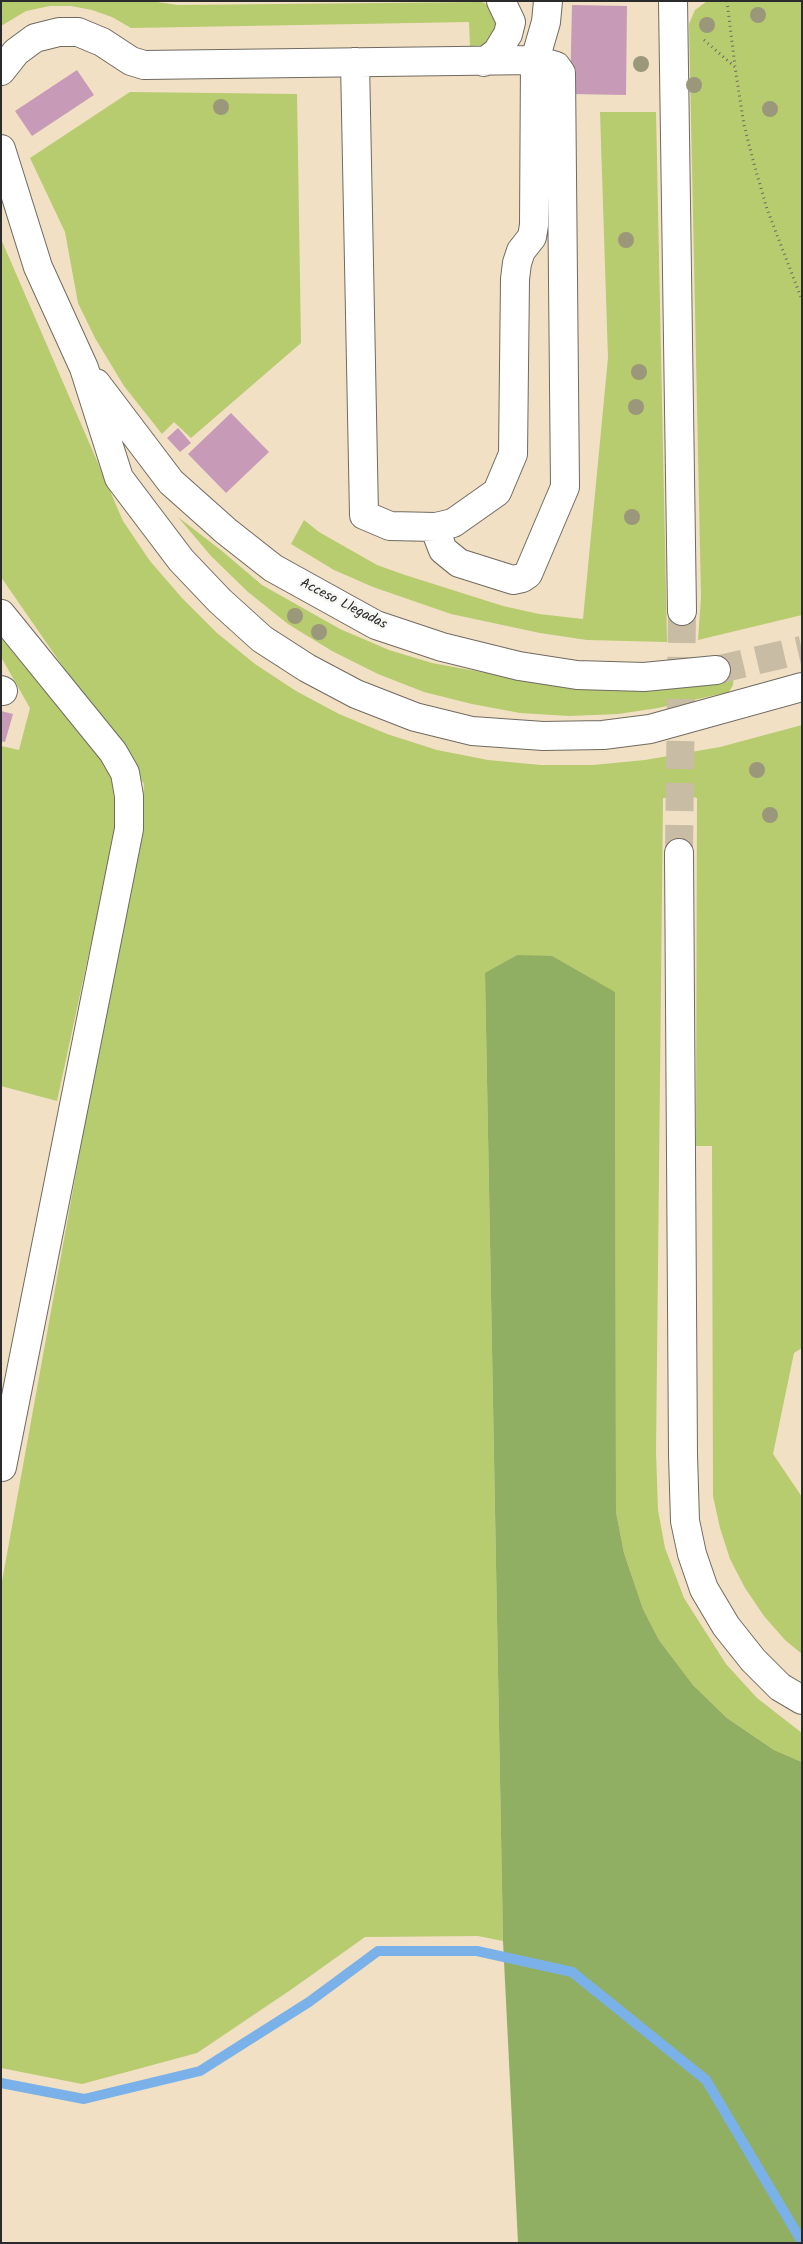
<!DOCTYPE html>
<style>
body{margin:0}
#map{position:relative;width:803px;height:2244px;overflow:hidden;background:#f1e0c4;font-family:Kalam,sans-serif}
canvas{display:block}
.frame{position:absolute;inset:0;border:2px solid #2b2b2b;pointer-events:none}
</style>
<div id="map">
<canvas width="803" height="2244"></canvas>
<div class="frame"></div>
</div>
<script>
const c = document.querySelector('canvas').getContext('2d');
c.lineJoin = 'round';
function fill(path, color) {
  c.fillStyle = color;
  c.fill(path, 'evenodd');
}
function poly(rows) {
  const path = new Path2D();
  for (const r of rows) {
    path.moveTo(r[0], r[1]);
    for (let i = 2; i < r.length; i += 2) path.lineTo(r[i], r[i + 1]);
  }
  return path;
}
function stroke(path, color, width, dash) {
  c.strokeStyle = color;
  c.lineWidth = width;
  c.lineCap = dash ? 'butt' : 'round';
  c.setLineDash(dash || []);
  c.stroke(path);
}
function write(font, color, halo, rows, align = 'center') {
  c.font = font + ' Kalam,sans-serif';
  c.lineWidth = 5;
  c.setLineDash([]);
  c.textBaseline = 'middle';
  c.strokeStyle = halo;
  c.fillStyle = color;
  for (const [text, x, y, turn = 0] of rows) {
    c.save();
    c.translate(x, y);
    c.rotate((+turn || 0) * Math.PI / 180);
    c.textAlign = isNaN(turn) ? turn : align;
    if (halo) c.strokeText(text, 0, 0);
    c.fillText(text, 0, 0);
    c.restore();
  }
}
fill(poly([
 [1,1,150,1,178,5,482,2,498,10,503,23,487,45,470,46,469,22,131,28,112,17,92,10,71,6,50,6,26,11,1,26],
 [802,1,802,615,698,640,701,597,689,24,695,10,706,2],
 [130,92,297,94,301,343,191,438,174,422,162,434,124,386,95,338,78,303,65,232,30,158],
 [600,112,656,112,667,642,587,640,540,633,451,614,373,587,334,570,291,544,304,520,319,532,377,565,405,575,503,606,539,614,583,619,608,358],
 [1,239,123,521,150,561,182,598,217,633,255,664,296,691,339,714,387,734,437,750,488,760,541,765,593,765,645,760,720,747,802,725,802,1348,794,1353,773,1454,802,1497,802,1654,785,1640,764,1616,745,1588,730,1559,720,1528,713,1496,712,1146,696,1146,697,798,689,796,663,798,656,1452,658,1510,665,1548,684,1598,726,1664,757,1698,802,1733,802,1762,774,1750,727,1718,693,1685,659,1640,643,1609,624,1553,616,1512,615,992,517,955,485,974,503,1941,478,1936,365,1937,292,1989,197,2053,82,2084,1,2068,1,1587,142,809,144,784,1,577],
 [178,517,222,551,262,585,340,629,389,650,432,663,573,689,616,689,697,680,734,673,733,685,729,692,658,708,618,714,569,716,520,713,472,704,424,692,378,674,332,651,288,624,248,592,211,556],
 [1,627,102,749,116,787,114,837,57,1101,1,1086,1,746,19,750,30,708,1,657]
]), '#b7cb6f');
fill(poly([
 [517,955,552,956,615,992,616,1512,624,1553,643,1609,659,1640,693,1685,727,1718,774,1750,802,1762,802,2243,518,2243,503,1941,485,973]
]), '#91af62');
stroke(poly([
 [1,2083,84,2099,200,2071,309,2002,378,1951,477,1951,572,1972,706,2080,802,2242]
]), '#7ab1e9', 10);
fill(poly([
 [572,5,627,6,626,95,570,94],
 [77,70,94,95,32,136,15,111],
 [231,413,269,452,226,493,188,454],
 [178,428,191,443,180,452,167,438],
 [1,711,13,714,5,742,1,741]
]), '#c79bb7');
stroke(poly([
 [716,670,802,650],
 [679,853,682,611]
]), '#c9bca5', 28, [28, 14]);
const minor = poly([
 [673,1,682,611],
 [355,62,364,515,390,526,436,527,453,523,497,492,513,454,515,279,517,263,521,251,532,237,534,225,535,60,546,22,548,1],
 [484,62,497,52,508,34,511,22,501,1],
 [1,71,16,52,35,38,59,32,78,32,102,42,131,61,144,65,535,60,556,66,561,73,565,487,528,574,522,578,513,580,459,563,443,550,438,537,436,527],
 [1,149,38,267,84,368,119,478,181,560,220,601,262,639,307,668,356,694,415,717,472,731,543,736,603,735,650,729,802,687],
 [96,383,171,482,226,531,273,568,376,625,442,647,519,666,577,675,644,677,716,670],
 [1,614,113,752,125,773,129,796,129,829,2,1467],
 [1,690,3,691],
 [679,853,683,1455,685,1521,692,1554,704,1589,726,1626,753,1660,780,1687,802,1700]
]);
stroke(minor, '#706a61', 30);
stroke(poly([
 [727,1,735,66],
 [704,40,735,67,744,125,754,164,767,209,802,300]
]), '#706a61', 3, [1, 4]);
stroke(minor, '#fff', 28);
c.fillStyle = '#9b977b';
for (const [x, y] of [
 [758,15],
 [707,25],
 [641,64],
 [694,85],
 [221,107],
 [770,109],
 [626,240],
 [639,372],
 [636,407],
 [632,517],
 [295,616],
 [319,632],
 [757,770],
 [770,815]
]) {
  c.beginPath();
  c.arc(x, y, 8, 0, 2 * Math.PI);
  c.fill();
}
write('14px', '#2b2b2b', '#f6f6f2', [
 ["Acceso Llegadas",343,605,27]
]);
</script>
